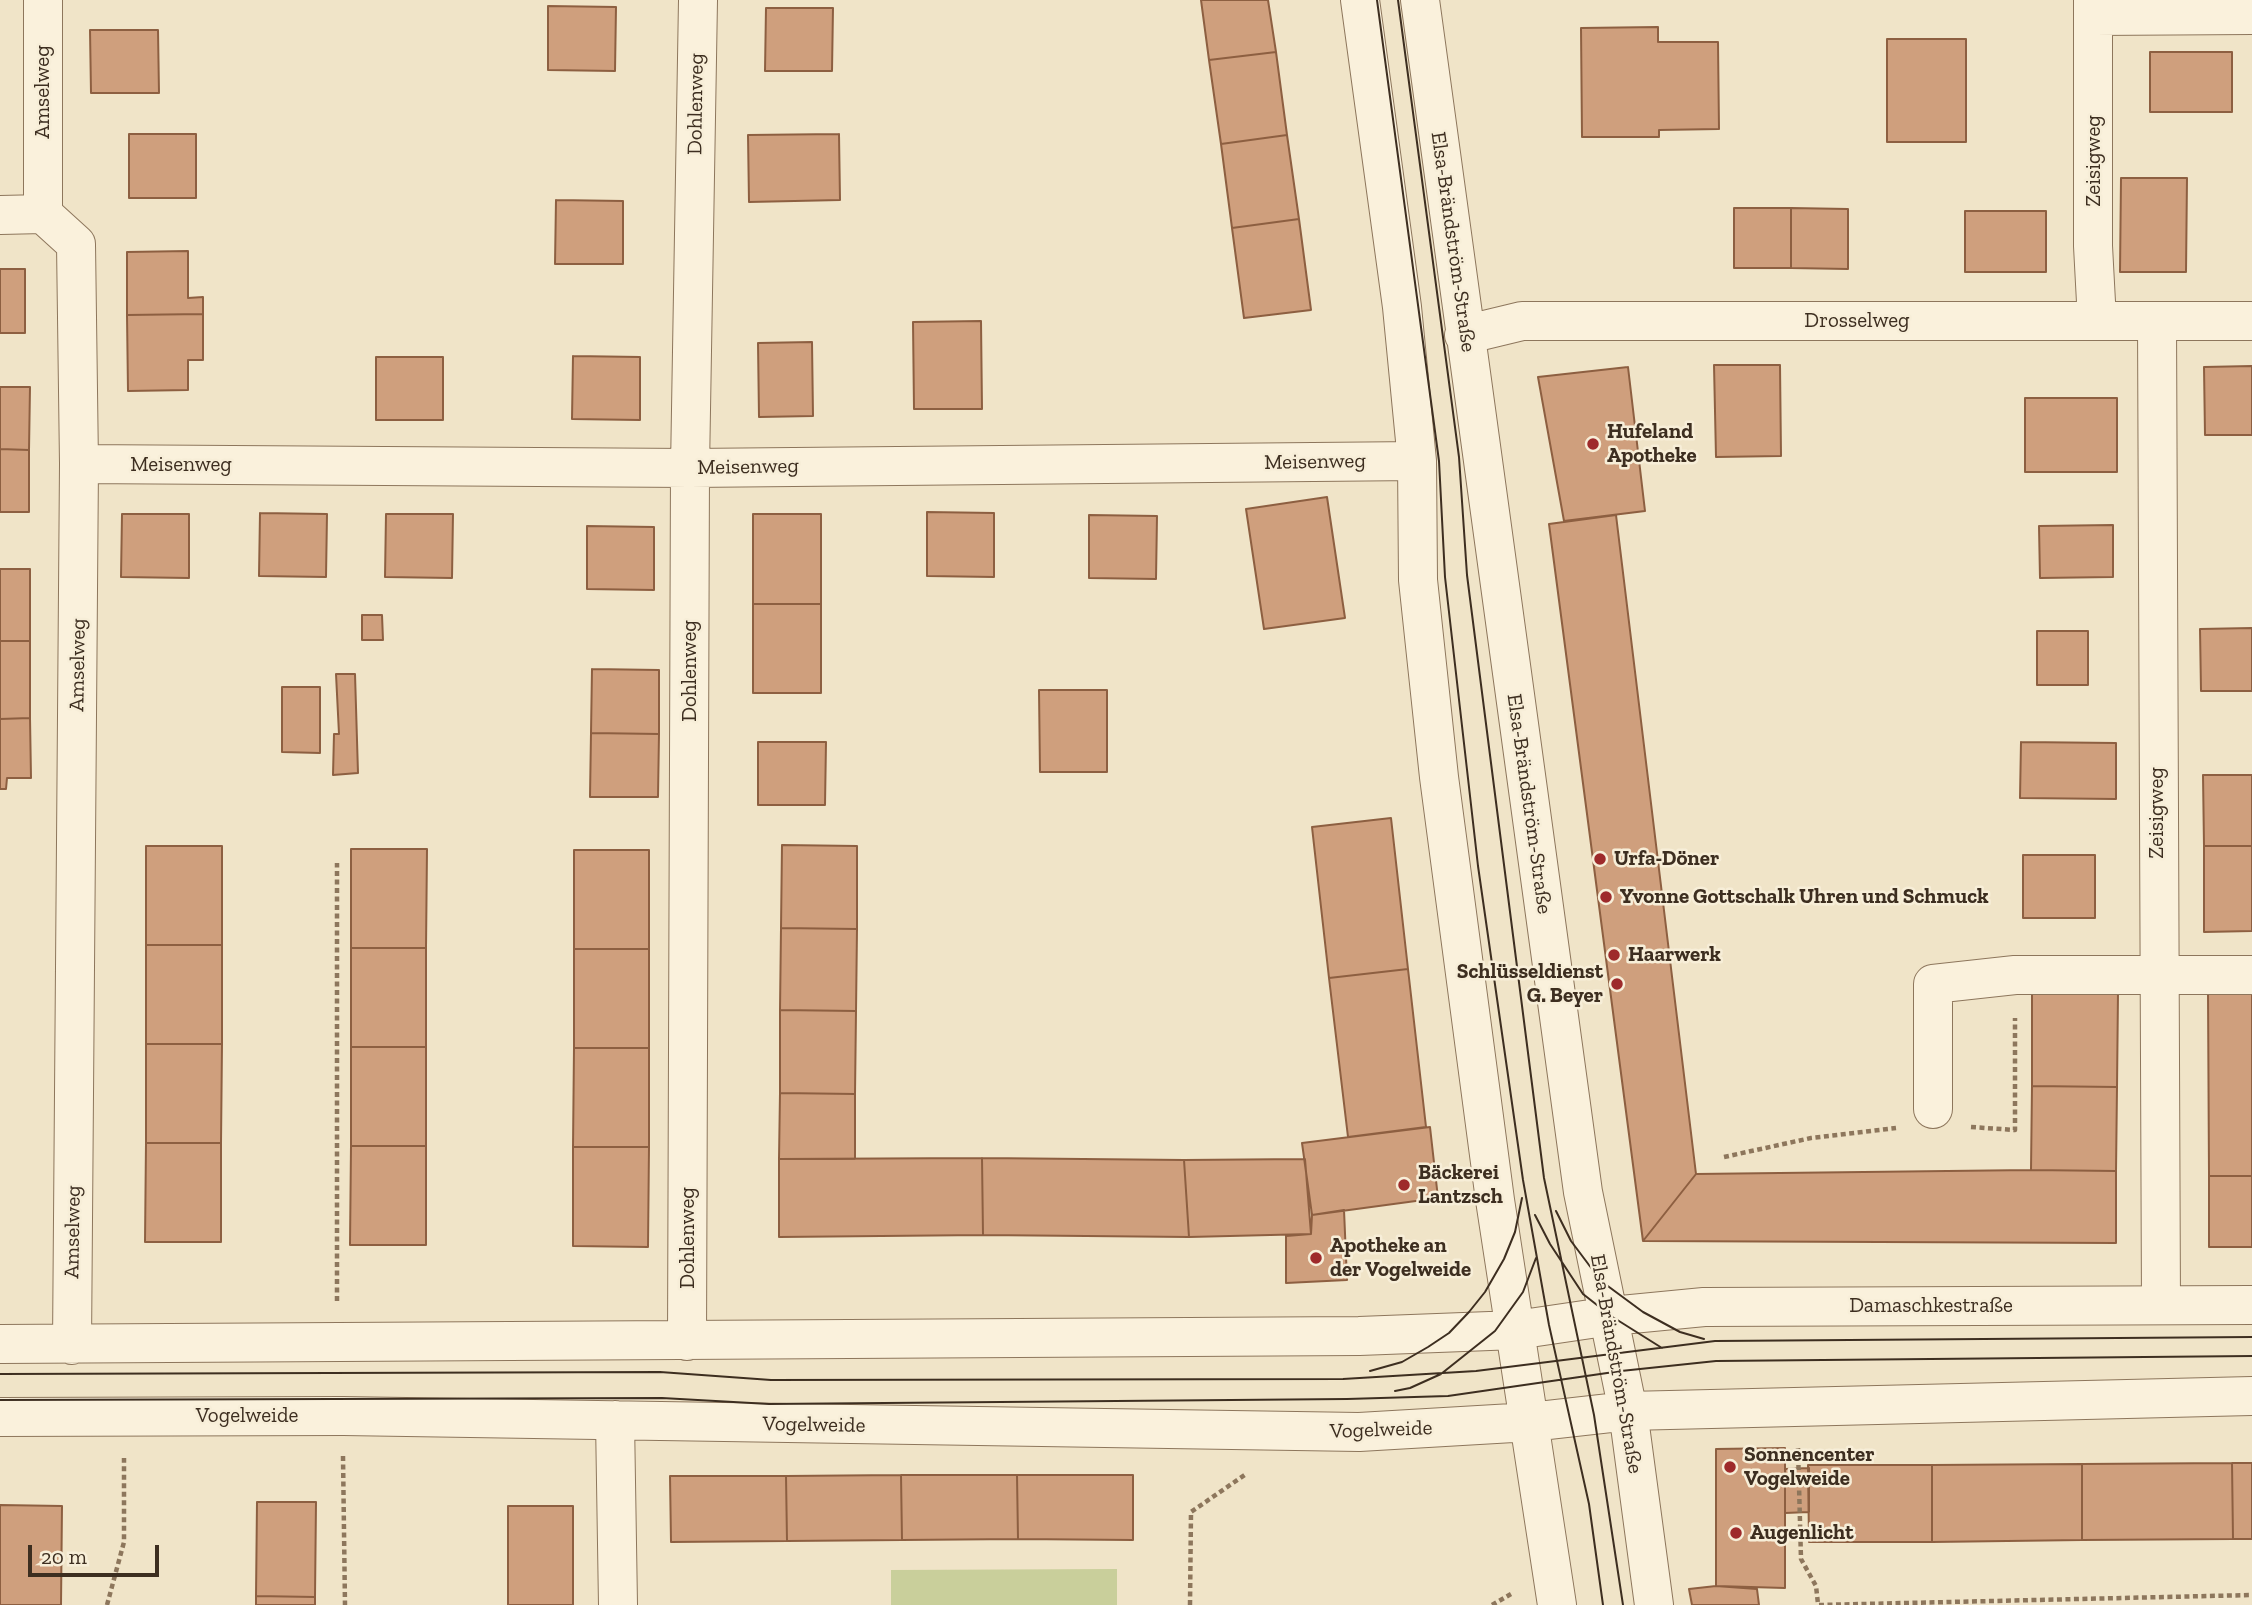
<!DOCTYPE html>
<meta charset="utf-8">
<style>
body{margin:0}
#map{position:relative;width:2252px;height:1605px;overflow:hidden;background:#f0e4c8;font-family:"Zilla Slab",serif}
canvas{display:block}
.scale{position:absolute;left:28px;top:1545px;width:131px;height:32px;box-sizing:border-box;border:4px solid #3d2e20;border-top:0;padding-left:9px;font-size:21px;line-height:24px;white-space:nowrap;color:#3d2e20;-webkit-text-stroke:5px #f7eed8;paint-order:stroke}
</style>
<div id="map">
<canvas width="2252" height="1605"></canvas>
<div class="scale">20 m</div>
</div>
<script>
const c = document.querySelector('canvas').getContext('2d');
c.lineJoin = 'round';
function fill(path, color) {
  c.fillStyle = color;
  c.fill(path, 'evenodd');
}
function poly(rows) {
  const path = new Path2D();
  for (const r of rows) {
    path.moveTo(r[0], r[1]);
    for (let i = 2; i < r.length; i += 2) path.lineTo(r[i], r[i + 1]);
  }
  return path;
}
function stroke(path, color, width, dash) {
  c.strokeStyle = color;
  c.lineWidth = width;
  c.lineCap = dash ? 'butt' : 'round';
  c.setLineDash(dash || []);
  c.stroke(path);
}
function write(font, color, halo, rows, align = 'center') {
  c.font = font + ' "Zilla Slab",serif';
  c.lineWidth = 5;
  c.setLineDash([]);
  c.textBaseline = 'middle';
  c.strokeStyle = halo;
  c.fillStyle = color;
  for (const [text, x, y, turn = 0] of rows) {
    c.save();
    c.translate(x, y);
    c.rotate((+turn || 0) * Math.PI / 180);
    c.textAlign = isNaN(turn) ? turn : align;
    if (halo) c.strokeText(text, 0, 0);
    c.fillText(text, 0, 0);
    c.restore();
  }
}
fill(poly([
 [1117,1569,1117,1605,891,1605,891,1570]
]), '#c9cf9b');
const building = poly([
 [1201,0,1268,0,1276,52,1209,60,1201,0],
 [548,6,616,7,615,71,548,70,548,6],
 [766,8,833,8,832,71,765,71,766,8],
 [1658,27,1658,42,1718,42,1719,129,1659,130,1659,137,1582,137,1581,28,1658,27],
 [90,30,158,30,159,93,91,93,90,30],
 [1887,39,1966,39,1966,142,1887,142,1887,39],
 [1276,52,1287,135,1221,144,1209,60,1276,52],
 [2150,52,2232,52,2232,112,2150,112,2150,52],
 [129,134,196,134,196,198,129,198,129,134],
 [839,134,840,200,749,202,748,135,839,134],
 [1287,135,1299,219,1232,228,1221,144,1287,135],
 [2121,178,2187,178,2186,272,2120,272,2121,178],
 [556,200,623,201,623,264,555,264,556,200],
 [1734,208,1791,208,1791,268,1734,268,1734,208],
 [1791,208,1848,209,1848,269,1791,268,1791,208],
 [1965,211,2046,211,2046,272,1965,272,1965,211],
 [1299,219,1311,310,1244,318,1232,228,1299,219],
 [188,251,188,298,203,297,203,314,127,315,127,252,188,251],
 [0,269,25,269,25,333,0,333,0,269],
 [203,314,203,360,188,360,188,390,128,391,127,315,203,314],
 [981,321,982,409,914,409,913,322,981,321],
 [812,342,813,416,759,417,758,343,812,342],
 [573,356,640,357,640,420,572,419,573,356],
 [376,357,443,357,443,420,376,420,376,357],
 [1714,365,1780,365,1781,456,1716,457,1714,365],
 [2252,366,2252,435,2205,435,2204,367,2252,366],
 [1628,367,1645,511,1564,521,1538,377,1628,367],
 [0,387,30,387,29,450,0,449,0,387],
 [2025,398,2117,398,2117,472,2025,472,2025,398],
 [0,449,29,450,29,512,0,512,0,449],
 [1327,497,1345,618,1264,629,1246,509,1327,497],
 [927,512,994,513,994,577,927,576,927,512],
 [260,513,327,514,326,577,259,576,260,513],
 [122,514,189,514,189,578,121,577,122,514],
 [386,514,453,514,452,578,385,577,386,514],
 [753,514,821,514,821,604,753,604,753,514],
 [1089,515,1157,516,1156,579,1089,578,1089,515],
 [1616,515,1696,1174,1643,1241,1549,524,1616,515],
 [2113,525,2113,577,2040,578,2039,526,2113,525],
 [587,526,654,527,654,590,587,589,587,526],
 [0,569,30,569,30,641,0,641,0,569],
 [753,604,821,604,821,693,753,693,753,604],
 [362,615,382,615,383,640,362,640,362,615],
 [2252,628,2252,691,2201,691,2200,629,2252,628],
 [2037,631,2088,631,2088,685,2037,685,2037,631],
 [0,641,30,641,30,718,0,719,0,641],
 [592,669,659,670,659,734,591,733,592,669],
 [336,674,355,674,358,773,333,775,334,734,339,734,336,674],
 [282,687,320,687,320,753,282,752,282,687],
 [1039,690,1107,690,1107,772,1040,772,1039,690],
 [30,718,31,778,7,778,6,789,0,789,0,719,30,718],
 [591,733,659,734,658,797,590,797,591,733],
 [758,742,826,742,825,805,758,805,758,742],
 [2021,742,2116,743,2116,799,2020,798,2021,742],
 [2203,775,2252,775,2252,846,2204,846,2203,775],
 [1391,818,1408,969,1329,978,1312,827,1391,818],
 [782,845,857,846,857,929,781,928,782,845],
 [146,846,222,846,222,945,146,945,146,846],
 [2204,846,2252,846,2252,931,2204,932,2204,846],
 [351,849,427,849,426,948,351,948,351,849],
 [574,850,649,850,649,949,574,949,574,850],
 [2023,855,2095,855,2095,918,2023,918,2023,855],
 [781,928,857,929,856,1011,780,1010,781,928],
 [146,945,222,945,222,1044,146,1044,146,945],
 [351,948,426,948,426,1047,351,1047,351,948],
 [574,949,649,949,649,1048,574,1048,574,949],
 [1408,969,1426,1127,1348,1137,1329,978,1408,969],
 [2032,991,2118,992,2117,1087,2032,1086,2032,991],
 [2208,992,2252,992,2252,1176,2209,1176,2208,992],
 [780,1010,856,1011,855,1094,780,1093,780,1010],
 [146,1044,222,1044,221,1143,146,1143,146,1044],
 [351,1047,426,1047,426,1146,351,1146,351,1047],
 [574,1048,649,1048,649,1147,573,1147,574,1048],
 [2032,1086,2117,1087,2116,1171,2031,1170,2032,1086],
 [780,1093,855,1094,855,1159,779,1159,780,1093],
 [1430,1127,1438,1198,1312,1215,1302,1143,1430,1127],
 [146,1143,221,1143,221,1242,145,1242,146,1143],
 [351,1146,426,1146,426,1245,350,1245,351,1146],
 [573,1147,649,1147,648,1247,573,1246,573,1147],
 [982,1158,1184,1160,1189,1237,983,1235,982,1158],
 [982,1158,983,1235,779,1237,779,1159,982,1158],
 [1305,1159,1311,1234,1189,1237,1184,1160,1305,1159],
 [2031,1170,2116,1171,2116,1243,1643,1241,1696,1174,2031,1170],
 [2209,1176,2252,1176,2252,1247,2209,1247,2209,1176],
 [1344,1210,1347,1280,1286,1283,1286,1236,1311,1234,1312,1215,1344,1210],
 [1785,1448,1785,1588,1716,1586,1716,1449,1785,1448],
 [2232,1463,2252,1463,2252,1539,2233,1539,2232,1463],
 [2232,1463,2233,1539,2082,1540,2082,1464,2232,1463],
 [2082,1464,2082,1540,1932,1542,1932,1465,2082,1464],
 [1808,1465,1932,1465,1932,1542,1809,1542,1808,1465],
 [1809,1468,1809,1512,1785,1513,1785,1469,1809,1468],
 [901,1475,1017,1475,1018,1539,902,1540,901,1475],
 [901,1475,902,1540,787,1541,786,1476,901,1475],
 [1017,1475,1133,1475,1133,1540,1018,1539,1017,1475],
 [670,1476,786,1476,787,1541,671,1542,670,1476],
 [257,1502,316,1502,315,1597,256,1596,257,1502],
 [0,1505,62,1506,61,1605,0,1605,0,1505],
 [508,1506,573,1506,573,1605,508,1605,508,1506],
 [1716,1586,1757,1589,1759,1605,1692,1605,1689,1589,1716,1586],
 [256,1596,315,1597,315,1605,256,1605,256,1596]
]);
fill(building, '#cf9f7d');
stroke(building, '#8d5f41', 2);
const minor = poly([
 [43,0,43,214,76,244,79,464,72,1345],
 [1360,0,1402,307,1417,461,1418,580,1439,777,1495,1200,1557,1605],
 [1420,0,1583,1192,1628,1411,1654,1605],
 [2093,0,2093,246,2097,321],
 [2094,16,2252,15],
 [0,215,43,214],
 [2157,321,2161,1305],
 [1464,335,1522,321,2252,321],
 [79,464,690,468,1417,461],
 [1933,1109,1933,984,2015,975,2252,975],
 [687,1341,690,468,698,0],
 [0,1344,1359,1336,1516,1330,1611,1316,1704,1307,2252,1305],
 [0,1417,343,1416,1359,1432,1530,1422,1628,1411,2252,1396],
 [615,1420,618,1605]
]);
stroke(minor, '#8d765c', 40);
stroke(poly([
 [1971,1127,2015,1130,2015,1018],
 [1724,1157,1811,1138,1896,1128],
 [337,1301,337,863],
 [1798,1448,1801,1559,1816,1586,1818,1604],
 [343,1456,345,1605],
 [107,1605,124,1542,124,1458],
 [1190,1605,1191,1512,1246,1474],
 [1492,1605,1511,1594],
 [1819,1605,2252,1595]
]), '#8d765c', 4.5, [5, 3.5]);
stroke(minor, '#faf1dc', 38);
stroke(poly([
 [1377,0,1439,461,1445,577,1478,866,1523,1180,1549,1325,1589,1504,1603,1605],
 [1398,0,1459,457,1467,575,1544,1178,1594,1415,1623,1605],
 [1556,1211,1571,1241,1601,1281,1643,1312,1680,1332,1704,1339],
 [1535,1215,1550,1244,1583,1294,1611,1316,1662,1348],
 [1370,1371,1402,1362,1428,1347,1449,1333,1469,1312,1485,1292,1504,1259,1515,1232,1522,1198],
 [0,1374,660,1372,771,1380,1343,1379,1476,1371,1715,1341,2252,1337],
 [1395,1391,1410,1388,1441,1374,1495,1331,1523,1292,1536,1258],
 [0,1400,662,1398,769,1404,1347,1399,1448,1396,1621,1371,1716,1361,2252,1356]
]), '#3d2e20', 2);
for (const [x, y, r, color] of [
 [1593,444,7,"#9e2a2b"],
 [1600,859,7,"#9e2a2b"],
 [1606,897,7,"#9e2a2b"],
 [1614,955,7,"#9e2a2b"],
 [1617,984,7,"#9e2a2b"],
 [1404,1185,7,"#9e2a2b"],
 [1316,1258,7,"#9e2a2b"],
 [1730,1467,7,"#9e2a2b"],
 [1736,1533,7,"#9e2a2b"]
]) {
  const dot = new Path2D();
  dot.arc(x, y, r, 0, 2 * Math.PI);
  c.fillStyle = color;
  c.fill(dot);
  stroke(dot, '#f7eed8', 2.5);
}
write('21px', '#3d2e20', '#f7eed8', [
 ["Amselweg",43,92,-90],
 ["Dohlenweg",696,104,-89],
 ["Zeisigweg",2094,161,-90],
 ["Elsa-Brändström-Straße",1453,242,82],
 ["Drosselweg",1857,321],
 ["Meisenweg",1315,462,-1],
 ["Meisenweg",181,465],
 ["Meisenweg",748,467,-1],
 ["Amselweg",78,665,-89],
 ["Dohlenweg",690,671,-90],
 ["Elsa-Brändström-Straße",1529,804,82],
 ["Zeisigweg",2157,813,-90],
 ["Amselweg",73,1232,-89],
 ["Dohlenweg",688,1238,-90],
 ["Damaschkestraße",1931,1306],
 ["Elsa-Brändström-Straße",1616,1364,80],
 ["Vogelweide",247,1416],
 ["Vogelweide",814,1425,1],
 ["Vogelweide",1381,1430,-2]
]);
write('bold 21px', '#3d2e20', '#f7eed8', [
 ["Hufeland",1607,432],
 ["Apotheke",1607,456],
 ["Urfa-Döner",1614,859],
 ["Yvonne Gottschalk Uhren und Schmuck",1620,897],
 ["Haarwerk",1628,955],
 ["Schlüsseldienst",1603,972,"right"],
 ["G. Beyer",1603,996,"right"],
 ["Bäckerei",1418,1173],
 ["Lantzsch",1418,1197],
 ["Apotheke an",1330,1246],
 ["der Vogelweide",1330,1270],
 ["Sonnencenter",1744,1455],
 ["Vogelweide",1744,1479],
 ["Augenlicht",1750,1533]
], 'left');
</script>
